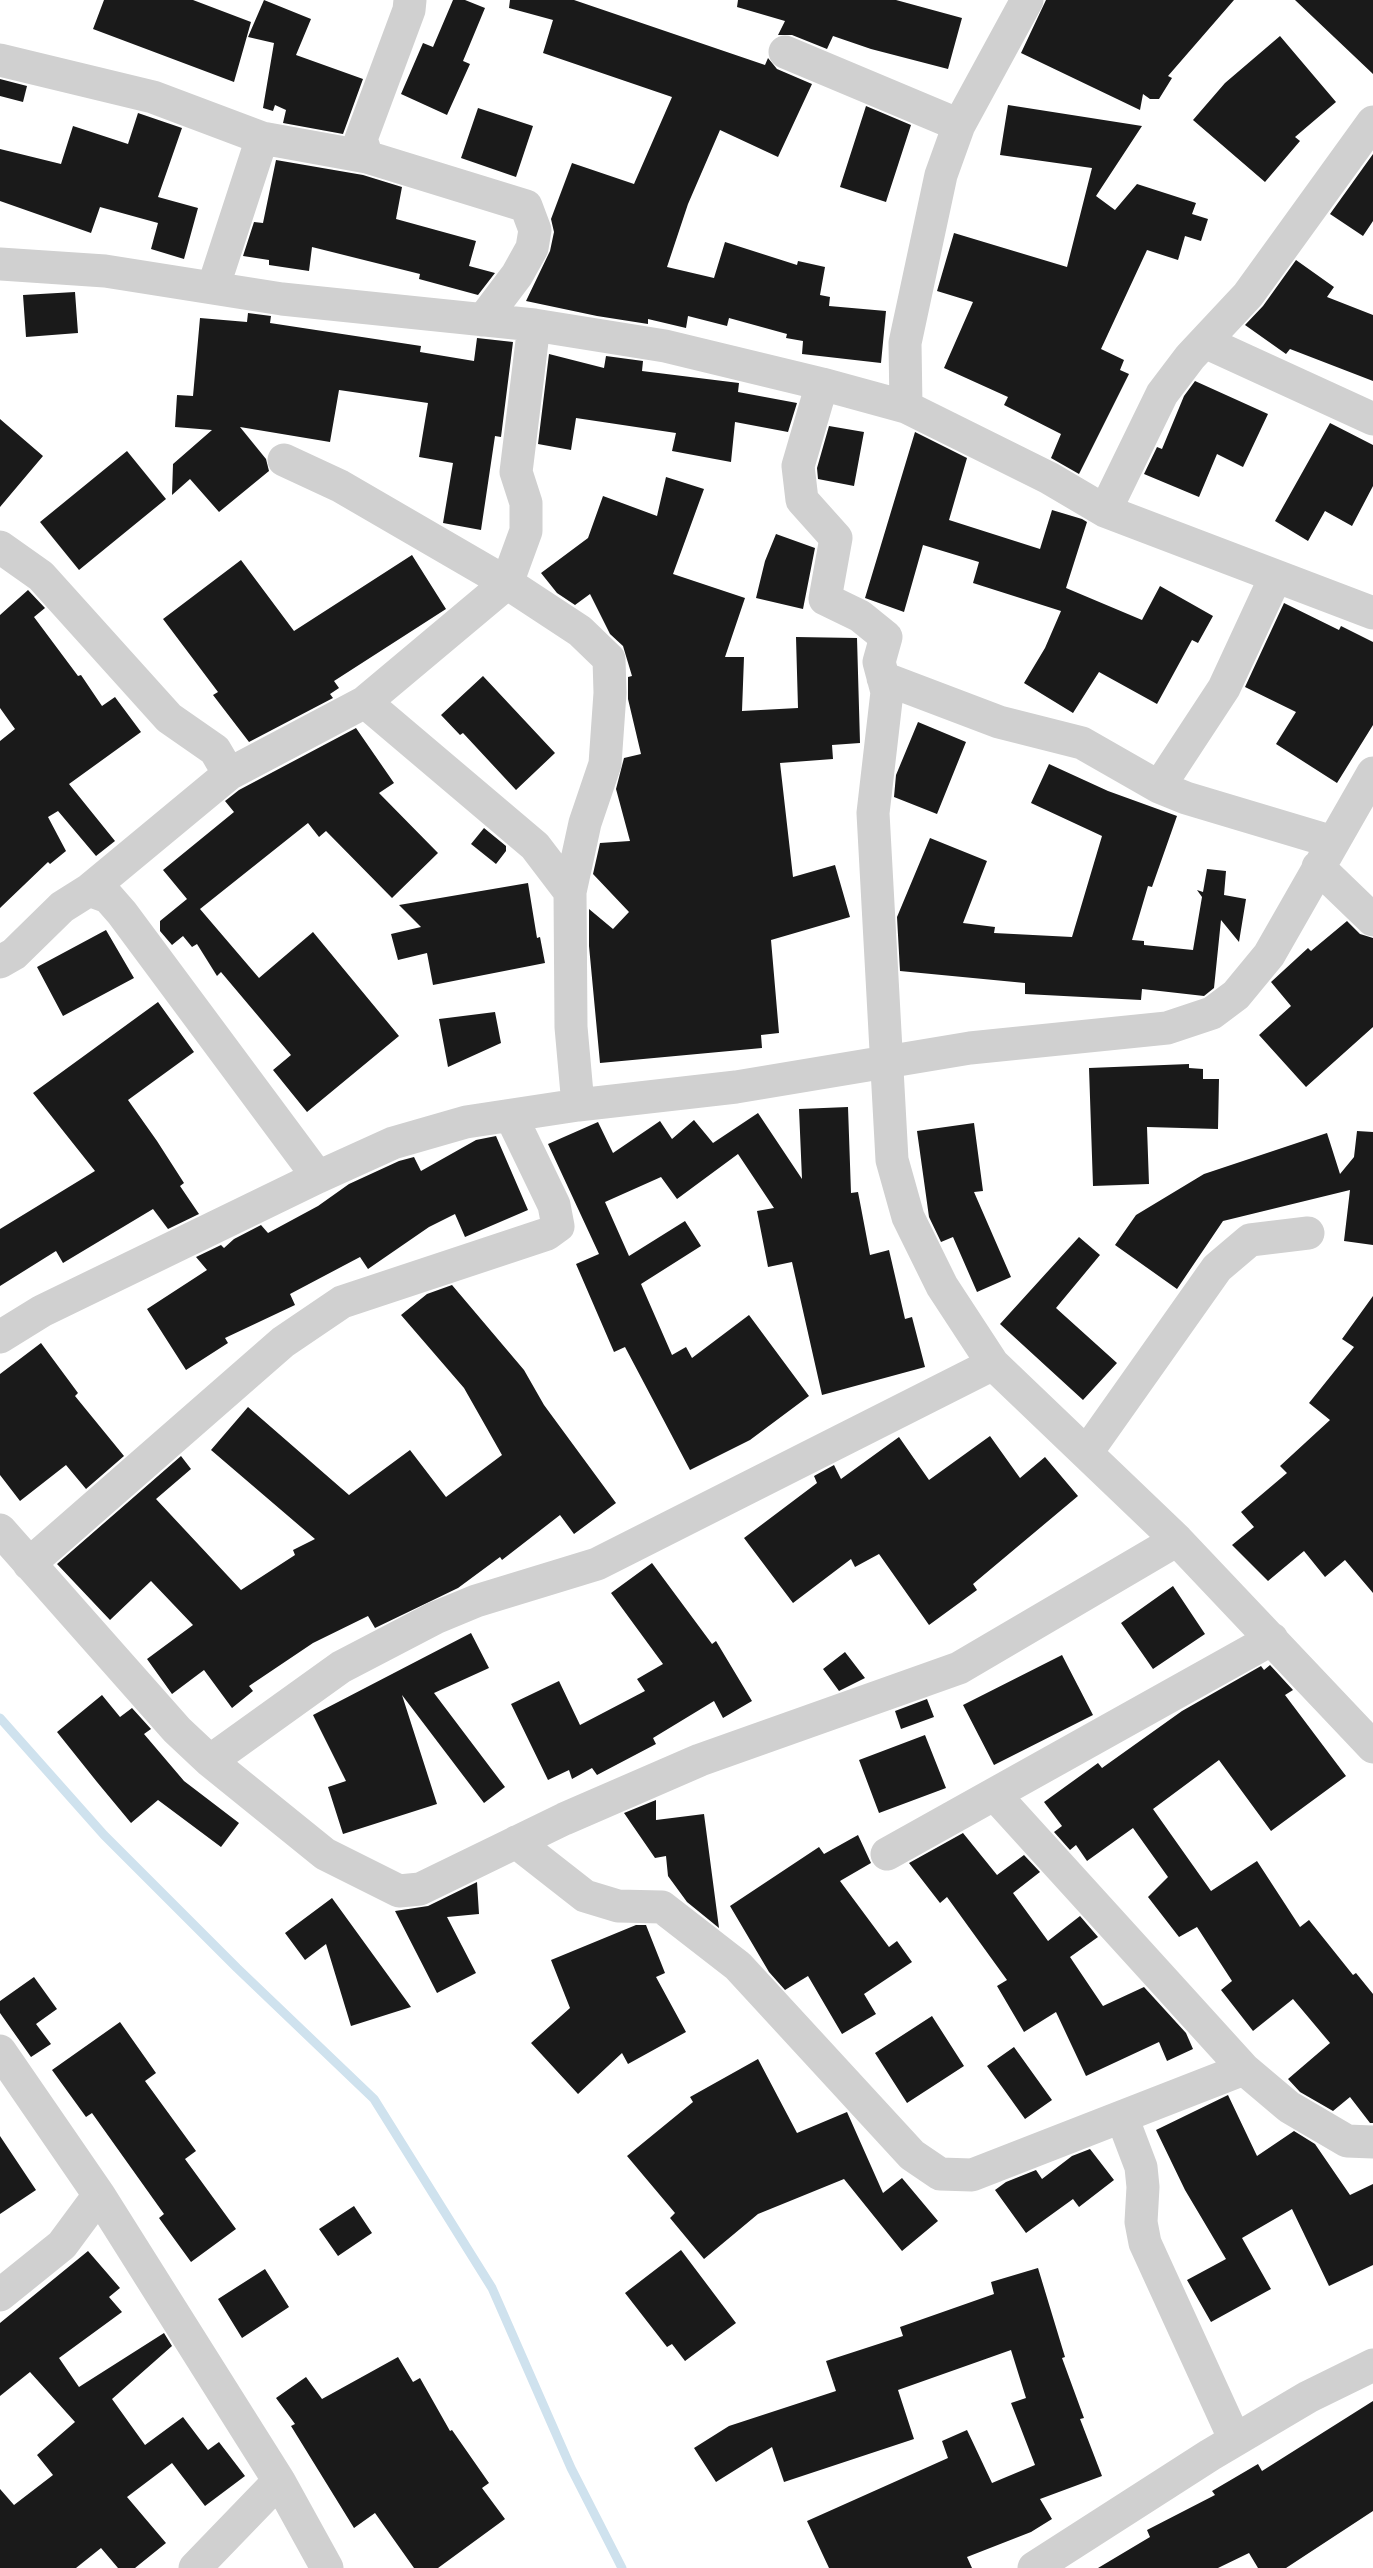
<!DOCTYPE html>
<style>
body{margin:0}
canvas{display:block;background:#fff}
</style>
<canvas width="1373" height="2568"></canvas>
<script>
const c = document.querySelector('canvas').getContext('2d');
c.lineJoin = 'round';
function poly(rows) {
  const path = new Path2D();
  for (const r of rows) {
    path.moveTo(r[0], r[1]);
    for (let i = 2; i < r.length; i += 2) path.lineTo(r[i], r[i + 1]);
  }
  return path;
}
function stroke(path, color, width, dash) {
  c.strokeStyle = color;
  c.lineWidth = width;
  c.lineCap = dash ? 'butt' : 'round';
  c.setLineDash(dash || []);
  c.stroke(path);
}
function fill(path, color) {
  c.fillStyle = color;
  c.fill(path, 'evenodd');
}
stroke(poly([
 [0,1718,104,1835,237,1968,374,2099,492,2288,571,2468,622,2568]
]), '#cfe2ee', 9);
fill(poly([
 [104,0,193,0,251,22,234,82,93,29],
 [264,0,311,19,296,55,363,79,343,134,283,123,286,110,275,105,273,111,263,108,274,43,248,37],
 [453,0,465,0,485,8,463,61,470,64,447,115,401,94,423,43,433,47],
 [510,0,574,0,765,65,768,58,777,69,812,84,778,157,720,130,688,204,667,267,714,278,725,242,797,265,798,261,825,267,820,295,830,297,829,306,886,311,881,363,802,354,803,341,786,338,787,334,729,318,727,326,688,316,686,328,648,319,648,324,597,316,526,301,550,251,554,232,551,219,572,163,634,184,672,97,543,53,553,20,509,8],
 [738,0,896,0,962,18,948,69,871,49,833,36,827,49,792,35,778,35,785,21,737,7],
 [1046,0,1234,0,1168,76,1172,78,1159,99,1150,99,1143,94,1140,110,1021,53],
 [1295,0,1373,0,1373,74],
 [1280,36,1336,102,1295,137,1300,141,1265,182,1193,120,1225,83],
 [0,79,27,86,23,102,0,96],
 [1008,105,1142,126,1096,196,1115,210,1137,184,1196,203,1192,214,1208,219,1201,241,1185,236,1178,260,1147,250,1101,349,1124,360,1120,370,1129,374,1079,474,1051,458,1061,434,1004,405,1008,397,944,368,973,302,937,291,954,233,1067,267,1092,168,1000,155],
 [866,106,911,125,886,202,840,187],
 [478,108,533,126,516,177,461,158],
 [138,113,182,128,158,197,198,208,184,259,151,249,158,223,100,207,91,233,0,201,0,149,61,164,73,126,128,144],
 [1373,154,1373,221,1363,236,1330,214],
 [276,160,363,175,402,187,396,219,476,241,469,266,495,273,478,295,419,279,420,274,312,247,309,271,269,265,269,260,243,256,254,222,263,223],
 [1296,260,1334,287,1327,297,1373,315,1373,381,1290,349,1286,354,1245,325,1263,306],
 [75,292,78,333,26,337,23,295],
 [248,313,271,316,270,323,421,346,420,352,474,361,477,338,513,342,501,437,495,436,481,530,443,523,453,463,419,457,428,403,339,390,330,442,240,427,266,459,269,471,219,512,190,479,172,495,173,464,212,430,175,427,177,395,193,396,200,318,247,322],
 [549,354,604,368,606,356,643,361,642,371,739,383,738,392,797,403,788,432,735,422,731,462,672,451,676,433,576,418,571,450,538,444],
 [1195,381,1268,414,1243,467,1217,454,1199,497,1144,474,1157,447,1162,449,1184,396],
 [0,419,43,456,0,507],
 [1330,423,1373,445,1373,486,1352,526,1325,511,1308,541,1275,521],
 [829,426,864,432,854,486,818,479,817,468],
 [915,432,967,458,949,520,1040,549,1052,510,1082,519,1087,522,1066,588,1142,620,1160,586,1213,616,1198,643,1192,640,1157,704,1099,672,1073,713,1024,683,1045,648,1061,611,973,583,979,562,923,545,904,612,865,598],
 [127,451,166,499,79,570,40,522],
 [666,477,704,489,673,574,745,598,725,657,744,657,742,711,798,708,796,637,857,638,860,743,832,745,833,759,780,763,793,877,835,865,850,917,771,940,779,1033,761,1035,762,1048,600,1063,589,946,589,909,613,929,629,912,593,874,600,843,630,841,616,789,624,758,641,754,628,699,628,677,632,676,623,646,610,634,590,594,575,605,557,593,541,573,588,538,603,496,657,516],
 [776,534,815,548,803,609,756,598,765,561],
 [412,555,446,609,334,681,339,688,330,694,333,698,249,742,213,695,218,692,163,619,241,560,294,631],
 [28,590,45,608,34,617,78,676,81,675,102,706,115,697,141,732,69,784,115,841,96,856,58,811,48,817,66,851,50,864,48,862,0,908,0,741,15,729,0,708,0,615],
 [1284,603,1339,630,1341,626,1373,642,1373,725,1337,783,1276,744,1296,712,1245,687],
 [483,676,555,753,516,790,463,733,460,735,441,715],
 [918,722,966,742,937,814,894,797,896,775],
 [356,728,394,783,379,793,438,853,392,898,326,831,319,837,308,823,200,909,259,978,313,932,399,1036,307,1112,273,1070,291,1055,221,972,217,976,197,944,192,947,183,936,172,945,160,931,160,921,187,899,163,870,234,812,225,801,239,790],
 [1049,764,1108,791,1177,816,1152,887,1148,886,1132,940,1144,941,1144,945,1193,950,1202,897,1197,890,1203,892,1207,869,1226,871,1224,895,1246,899,1239,942,1221,920,1214,988,1204,996,1142,989,1141,1000,1025,994,1025,983,900,971,897,917,930,838,987,861,963,923,995,927,994,933,1072,937,1102,836,1031,803],
 [484,828,506,846,506,851,496,864,471,844],
 [528,883,537,938,540,937,545,963,433,985,427,953,398,960,391,934,421,927,399,905],
 [1347,921,1360,934,1373,938,1373,1027,1306,1087,1259,1035,1291,1006,1271,982,1308,948,1311,951],
 [106,930,134,978,63,1016,37,967],
 [158,1002,194,1052,128,1100,157,1141,184,1183,180,1186,199,1214,168,1229,153,1209,63,1263,56,1251,0,1286,0,1229,95,1171,33,1093],
 [495,1012,501,1043,448,1067,439,1019],
 [1189,1064,1189,1068,1203,1069,1203,1079,1219,1079,1218,1129,1147,1127,1149,1184,1093,1186,1089,1068],
 [848,1107,851,1193,858,1192,870,1255,889,1250,905,1319,912,1317,925,1367,822,1395,792,1262,768,1267,757,1211,774,1208,738,1154,677,1199,661,1177,605,1202,629,1256,685,1221,701,1246,641,1284,672,1355,686,1347,692,1358,749,1315,809,1396,750,1440,690,1470,625,1347,614,1352,576,1264,599,1254,548,1144,598,1122,613,1153,660,1121,672,1139,694,1120,713,1143,758,1113,802,1179,799,1109],
 [974,1123,983,1191,974,1192,1011,1277,977,1292,953,1237,941,1242,929,1217,917,1131],
 [1357,1131,1373,1132,1373,1245,1344,1241,1350,1190,1223,1221,1177,1289,1115,1245,1136,1215,1204,1174,1327,1133,1340,1174,1354,1157],
 [496,1136,528,1210,465,1237,455,1214,429,1227,368,1269,360,1257,290,1294,295,1305,225,1338,228,1343,186,1370,147,1309,207,1270,196,1257,221,1245,224,1248,234,1239,261,1225,268,1233,318,1206,349,1184,399,1161,414,1157,421,1171,476,1140],
 [1079,1237,1100,1255,1056,1308,1117,1363,1083,1400,1000,1324],
 [452,1285,524,1370,544,1405,616,1503,574,1534,560,1515,502,1560,500,1557,458,1588,375,1628,368,1616,313,1643,249,1686,253,1691,232,1708,204,1670,172,1694,147,1659,193,1625,151,1581,110,1620,57,1564,181,1456,191,1469,156,1499,241,1590,295,1555,293,1550,315,1539,211,1450,248,1407,349,1495,410,1450,446,1497,502,1455,464,1388,401,1315,427,1294],
 [1373,1296,1373,1593,1345,1560,1325,1577,1304,1551,1268,1581,1232,1545,1254,1527,1241,1512,1287,1473,1280,1466,1330,1420,1309,1403,1354,1347,1342,1339],
 [41,1343,78,1393,75,1396,124,1456,86,1489,66,1465,20,1501,0,1475,0,1374],
 [990,1436,1020,1478,1045,1457,1078,1496,973,1584,977,1590,929,1625,879,1554,855,1567,851,1559,793,1603,744,1538,817,1483,814,1476,834,1465,841,1479,899,1437,929,1480],
 [652,1563,712,1644,716,1641,752,1701,723,1718,714,1701,653,1738,656,1744,597,1775,592,1768,572,1779,569,1770,548,1780,511,1704,559,1681,580,1725,645,1691,637,1679,663,1664,611,1593],
 [1173,1586,1205,1634,1153,1669,1121,1623],
 [471,1633,489,1668,434,1693,505,1787,484,1803,402,1695,437,1804,343,1834,328,1787,346,1781,313,1715],
 [845,1652,865,1678,839,1691,823,1669],
 [1062,1655,1093,1715,994,1765,963,1705],
 [1270,1665,1293,1690,1285,1695,1346,1776,1271,1831,1219,1760,1153,1809,1211,1891,1257,1861,1300,1927,1309,1920,1353,1975,1356,1973,1373,1994,1373,2123,1370,2123,1350,2097,1333,2111,1300,2092,1288,2079,1330,2043,1293,1999,1253,2031,1221,1990,1232,1981,1197,1927,1179,1937,1148,1897,1168,1877,1133,1828,1087,1861,1076,1845,1070,1850,1054,1832,1062,1826,1044,1802,1098,1763,1102,1768,1182,1711,1261,1666,1264,1670],
 [102,1695,120,1717,132,1708,151,1729,144,1734,184,1781,239,1823,221,1847,158,1800,131,1823,97,1782,57,1732],
 [927,1699,934,1717,901,1729,895,1711],
 [925,1735,946,1788,879,1813,859,1760],
 [656,1800,656,1820,704,1814,719,1928,687,1902,668,1876,666,1856,655,1858,624,1813],
 [963,1833,997,1875,1024,1855,1040,1872,1013,1893,1048,1941,1080,1916,1098,1937,1070,1957,1103,2006,1144,1987,1186,2033,1193,2049,1167,2061,1159,2042,1086,2076,1056,2012,1024,2032,997,1986,1007,1980,947,1897,940,1903,909,1863],
 [858,1835,871,1863,840,1881,889,1947,897,1941,912,1962,864,1994,876,2014,842,2034,808,1976,785,1990,769,1972,730,1906,819,1847,824,1854],
 [477,1882,479,1914,447,1917,476,1973,437,1993,395,1911,428,1906],
 [332,1898,411,2007,351,2026,326,1944,305,1960,285,1933],
 [636,1925,646,1925,665,1973,656,1977,686,2032,628,2064,622,2053,578,2094,531,2043,570,2008,551,1960],
 [34,1977,57,2009,36,2024,51,2044,31,2057,0,2013,0,2001],
 [932,2016,964,2066,907,2103,875,2053],
 [120,2022,156,2073,145,2081,196,2151,185,2159,236,2229,191,2262,159,2218,164,2214,92,2113,86,2117,52,2070],
 [1014,2047,1052,2100,1025,2119,987,2066],
 [758,2059,797,2133,847,2112,883,2193,902,2178,938,2221,902,2251,844,2179,758,2214,704,2259,670,2218,675,2213,627,2156,693,2102,690,2097],
 [1228,2095,1257,2156,1294,2131,1315,2144,1350,2195,1373,2184,1373,2265,1329,2286,1292,2209,1242,2238,1271,2289,1211,2322,1187,2280,1226,2259,1185,2190,1156,2130],
 [0,2136,36,2190,0,2214],
 [1090,2149,1114,2180,1079,2207,1073,2199,1026,2233,995,2190,1006,2182,1036,2170,1042,2179,1072,2156],
 [354,2206,372,2233,338,2256,319,2229],
 [681,2250,736,2323,685,2361,672,2344,667,2347,625,2293],
 [88,2251,120,2288,109,2297,122,2312,59,2358,79,2387,164,2333,172,2346,112,2399,145,2445,183,2417,208,2450,219,2442,245,2476,205,2506,172,2463,127,2497,166,2543,135,2568,118,2568,101,2548,76,2568,0,2568,0,2489,14,2505,53,2475,37,2455,75,2422,30,2372,0,2396,0,2323],
 [1038,2268,1065,2357,1062,2358,1084,2418,1080,2419,1102,2476,1040,2499,1052,2519,1031,2532,967,2557,972,2568,829,2568,807,2521,948,2458,942,2441,967,2430,992,2483,1035,2465,1011,2403,1026,2398,1011,2350,898,2390,914,2439,784,2482,772,2447,716,2482,694,2448,729,2426,836,2391,826,2361,903,2336,900,2327,994,2294,991,2282],
 [265,2269,289,2307,242,2338,218,2299],
 [398,2357,413,2382,420,2378,450,2431,452,2430,489,2483,482,2488,505,2519,438,2568,414,2568,375,2513,354,2528,291,2426,295,2424,276,2398,306,2377,322,2399],
 [1373,2401,1373,2511,1286,2568,1258,2568,1249,2553,1218,2568,1098,2568,1150,2537,1147,2530,1215,2495,1212,2491,1258,2464,1262,2471]
]), '#1a1a1a');
stroke(poly([
 [785,52,959,125],
 [0,60,153,97,262,138,367,157,526,206,535,230,532,248,517,275,483,320],
 [367,157,361,139,409,10,410,0],
 [0,264,105,271,282,299,534,325,665,346,822,384,906,407,1049,478,1105,511,1373,613],
 [213,288,262,138],
 [1205,342,1373,419],
 [822,384,798,466,802,500,836,538,825,599,860,616,886,637,879,662,887,692,873,813,892,1160,908,1217,942,1286,993,1364,1177,1540,1373,1747],
 [906,407,905,343,941,175,959,125,1027,0],
 [284,460,340,486,507,583,580,631,609,659,610,693,605,764,585,823,570,892,571,1027,578,1105],
 [1105,511,1162,394,1190,357,1248,295,1373,122],
 [0,547,41,576,169,718,215,750,229,774],
 [883,678,999,722,1082,743,1159,787,1186,798,1333,842],
 [365,702,535,846,570,892],
 [1159,787,1224,688,1275,578],
 [1318,867,1373,920],
 [89,890,108,897,122,913,318,1177],
 [0,962,14,954,62,907,89,890,229,774,365,702,507,583,526,531,526,503,516,472,534,325],
 [0,1337,42,1311,318,1177,393,1143,466,1122,578,1105,736,1087,970,1048,1167,1028,1212,1013,1236,995,1269,955,1373,773],
 [1087,1452,1217,1268,1250,1240,1308,1233],
 [0,1530,177,1730,210,1761,325,1854,399,1891,420,1889,564,1819,700,1760,959,1668,1177,1540],
 [29,1564,283,1342,342,1302,547,1234,558,1226,554,1205,511,1116],
 [210,1761,341,1667,435,1618,476,1601,597,1564,993,1364],
 [994,1794,1244,2069,1289,2107,1347,2141,1373,2142],
 [516,1842,585,1896,618,1906,662,1907,738,1966,912,2155,940,2174,972,2175,1244,2069],
 [887,1854,1272,1639],
 [0,2051,99,2195,279,2481,327,2568],
 [1122,2117,1141,2167,1143,2187,1141,2222,1145,2243,1235,2440],
 [0,2295,62,2245,99,2195],
 [195,2568,279,2481],
 [1034,2568,1210,2455,1308,2397,1373,2365]
]), '#d0d0d0', 33);
</script>
